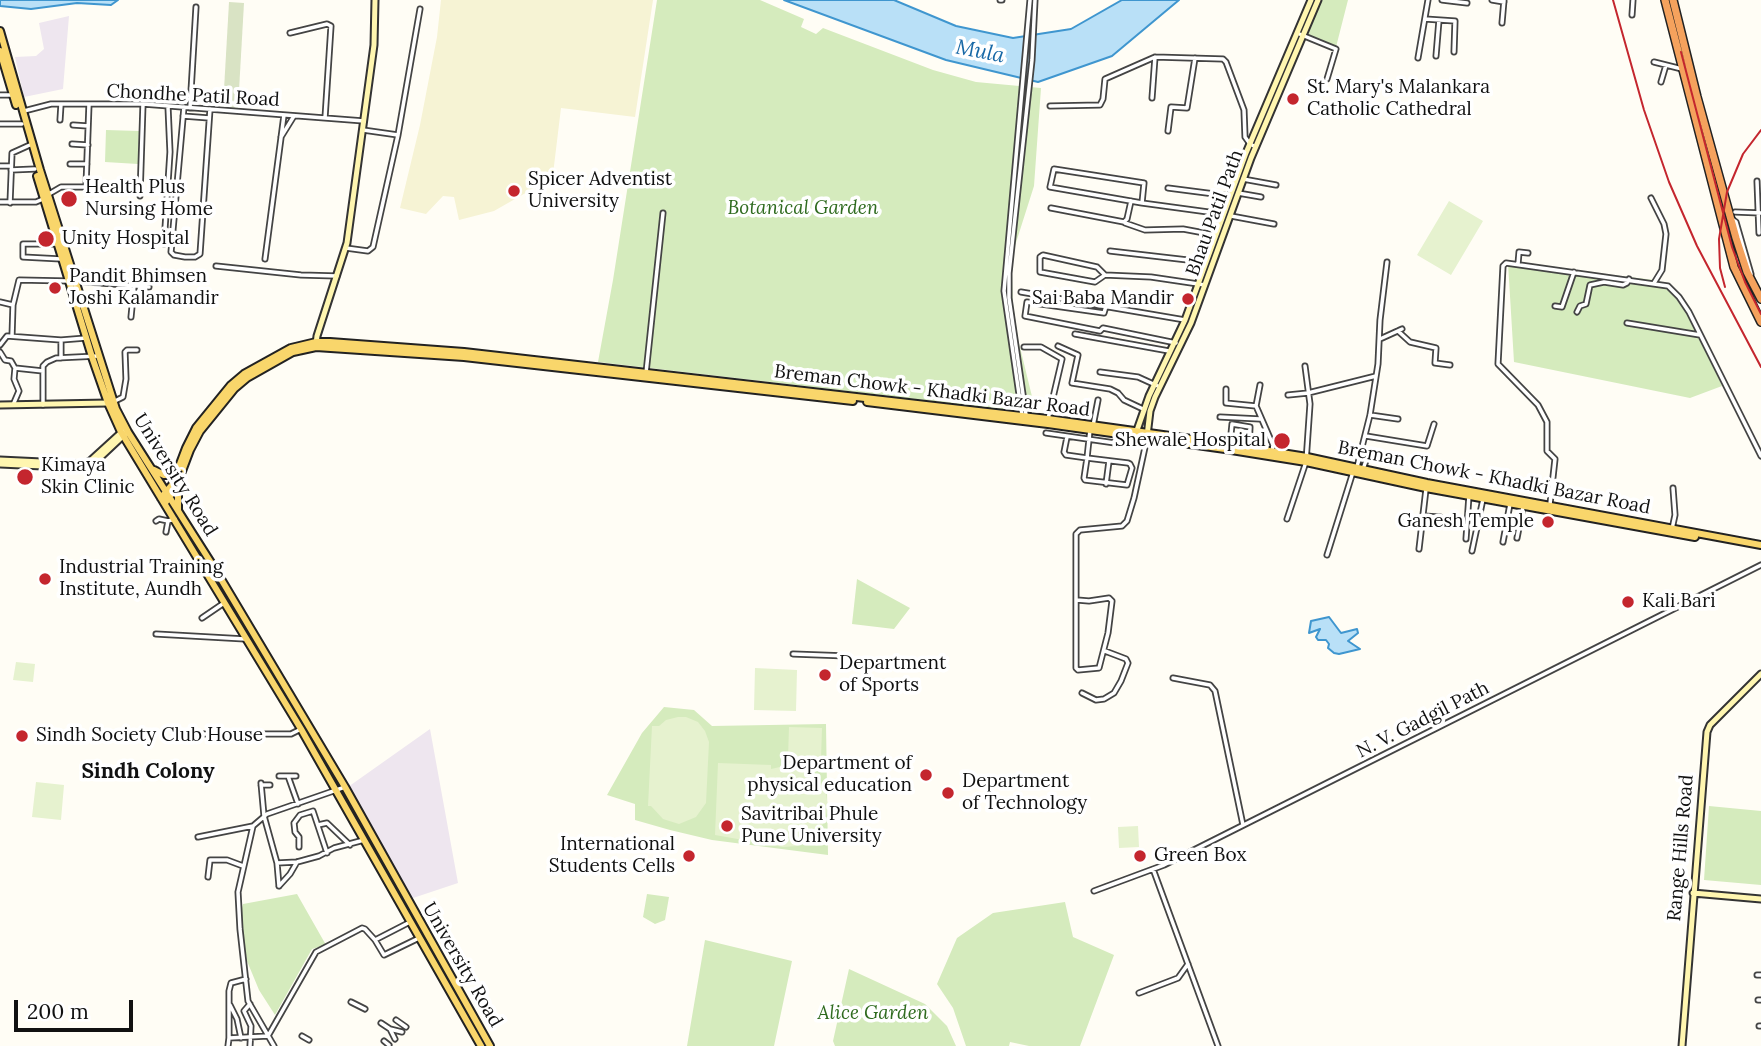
<!DOCTYPE html>
<style>
body{margin:0}
#map{position:relative;width:1761px;height:1046px;overflow:hidden;background:#fffdf5;font-family:Lora,serif}
canvas{display:block}
.scale{position:absolute;left:14px;top:1000px;width:119px;height:32px;box-sizing:border-box;border:4px solid #111;border-top:0;padding-left:9px;font-size:21px;line-height:24px;white-space:nowrap;color:#111;-webkit-text-stroke:5px #fff;paint-order:stroke}
</style>
<div id="map">
<canvas width="1761" height="1046"></canvas>
<div class="scale">200 m</div>
</div>
<script>
const c = document.querySelector('canvas').getContext('2d');
c.lineJoin = 'round';
function fill(path, color) {
  c.fillStyle = color;
  c.fill(path, 'evenodd');
}
function poly(rows) {
  const path = new Path2D();
  for (const r of rows) {
    path.moveTo(r[0], r[1]);
    for (let i = 2; i < r.length; i += 2) path.lineTo(r[i], r[i + 1]);
  }
  return path;
}
function stroke(path, color, width, dash) {
  c.strokeStyle = color;
  c.lineWidth = width;
  c.lineCap = dash ? 'butt' : 'round';
  c.setLineDash(dash || []);
  c.stroke(path);
}
function write(font, color, halo, rows, align = 'center') {
  c.font = font + ' Lora,serif';
  c.lineWidth = 7;
  c.setLineDash([]);
  c.textBaseline = 'middle';
  c.strokeStyle = halo;
  c.fillStyle = color;
  for (const [text, x, y, turn = 0] of rows) {
    c.save();
    c.translate(x, y);
    c.rotate((+turn || 0) * Math.PI / 180);
    c.textAlign = isNaN(turn) ? turn : align;
    if (halo) c.strokeText(text, 0, 0);
    c.fillText(text, 0, 0);
    c.restore();
  }
}
fill(poly([
 [69,16,63,89,24,97,15,57,36,56,44,49,39,23],
 [430,729,458,883,410,899,348,787]
]), '#eee6ef');
fill(poly([
 [441,0,653,0,635,117,561,108,553,174,529,191,494,211,459,220,454,197,443,196,426,214,400,208,420,125,437,37]
]), '#f6f3d4');
fill(poly([
 [657,0,760,0,804,19,801,27,816,34,823,28,933,70,976,82,1041,88,1034,186,1013,252,1012,275,1013,304,1018,339,1036,413,598,362,613,280],
 [1320,0,1348,0,1336,47,1307,34],
 [106,130,139,131,138,164,105,162],
 [1508,263,1655,280,1674,295,1698,331,1722,386,1690,398,1514,362],
 [857,579,910,608,894,629,852,624],
 [664,707,694,710,712,726,826,724,828,855,712,840,670,830,635,820,635,804,607,795,642,733],
 [1709,806,1761,811,1761,885,1704,880],
 [297,894,326,945,312,949,275,1015,259,990,247,961,240,916,243,904],
 [647,894,669,897,665,920,655,924,643,917],
 [1065,902,1073,937,1114,955,1080,1046,1029,1046,1010,1042,1009,1046,966,1046,953,1008,937,984,957,938,993,913],
 [705,940,792,961,774,1046,687,1046],
 [849,969,925,1004,947,1026,956,1046,835,1046,833,1041]
]), '#d5ebbd');
fill(poly([
 [229,2,244,3,238,108,223,107]
]), '#d9e3c4');
fill(poly([
 [1449,201,1483,221,1451,275,1417,255],
 [16,662,35,664,33,682,13,680],
 [755,668,797,670,796,711,754,710],
 [678,717,686,717,698,722,705,731,709,742,706,803,696,817,679,824,663,819,651,806,648,806,652,726,659,726,666,720],
 [789,727,822,728,821,759,788,758],
 [718,763,771,765,771,769,784,766,797,767,809,772,819,782,826,793,828,807,825,820,819,831,809,840,797,846,783,847,715,835],
 [36,782,64,785,61,820,32,817],
 [1138,826,1139,847,1119,848,1118,827]
]), '#e6f2cf');
const water = poly([
 [0,0,118,0,111,5,77,3,31,9,0,6,0,0],
 [784,0,894,0,956,26,1013,38,1071,29,1122,0,1179,0,1112,56,1038,82,946,60,784,0],
 [1329,617,1341,633,1357,629,1358,633,1348,641,1360,649,1339,654,1334,653,1328,648,1329,644,1326,640,1318,640,1316,637,1320,629,1309,633,1311,621,1329,617]
]);
fill(water, '#b9e0f7');
stroke(water, '#3f96cf', 2);
const street = poly([
 [1000,0,1002,0],
 [1442,0,1467,3],
 [1492,0,1504,2],
 [1632,15,1633,0],
 [1425,19,1455,21,1454,52],
 [1502,23,1504,0],
 [290,33,327,24,331,26,325,118],
 [1297,33,1336,49,1327,79],
 [1436,56,1439,20],
 [1418,58,1428,0],
 [1654,62,1682,69],
 [1661,82,1666,65],
 [0,95,12,95],
 [1152,98,1155,57],
 [1050,106,1100,105,1103,99,1105,79,1155,57,1223,59,1226,62,1244,110,1245,137,1250,144,1256,147],
 [184,107,171,252,174,255,185,257,195,257,200,254,210,109],
 [190,108,196,7],
 [24,111,51,104,143,104,364,121],
 [183,116,209,118],
 [60,120,61,104],
 [0,124,22,124],
 [73,125,88,126],
 [363,130,398,135],
 [1168,131,1171,107,1187,108,1195,58],
 [281,137,294,116],
 [72,144,88,145],
 [70,164,87,164],
 [0,166,11,166],
 [11,170,35,169],
 [1243,179,1276,185],
 [1757,181,1759,233],
 [86,186,89,104],
 [1168,188,1230,196],
 [1238,193,1261,197],
 [49,194,61,187,121,187],
 [140,196,143,104],
 [1651,198,1664,224,1666,234,1662,270,1654,283],
 [0,202,36,202,43,199],
 [10,203,12,153,32,144],
 [1142,203,1144,183,1054,169,1050,187,1142,203,1223,214],
 [1051,208,1124,222,1127,219,1131,201],
 [1735,212,1761,213],
 [1231,216,1274,224],
 [1732,219,1736,222,1751,274],
 [1125,223,1145,230,1183,229,1215,235],
 [58,244,23,244,23,257,61,259],
 [164,244,170,152,168,107],
 [346,248,368,251,373,247,398,135,420,9],
 [1110,251,1205,262],
 [265,259,284,115],
 [1518,264,1519,252,1528,253],
 [216,266,301,275,337,276],
 [1105,275,1095,282,1040,272,1040,257,1043,255,1097,267,1105,275,1151,277,1205,285],
 [76,281,149,287],
 [1021,292,1185,320],
 [0,302,13,305,19,280,68,281],
 [1106,306,1104,313,1027,302,1025,316,1100,331,1103,328,1176,343],
 [1555,306,1562,307,1574,272],
 [1577,312,1580,306,1586,304,1590,285,1604,282,1623,285,1627,283,1629,279],
 [131,317,134,286],
 [1627,323,1700,335],
 [1398,331,1410,342,1436,348,1435,363,1450,365],
 [1075,334,1169,351],
 [12,336,13,305],
 [1380,339,1402,329],
 [0,345,7,336,61,340],
 [1058,346,1078,355,1072,383,1110,389,1118,393,1124,400,1143,409],
 [1024,347,1041,347,1062,359,1048,419],
 [0,352,5,360,11,361,15,368,43,371],
 [61,358,61,340,86,338],
 [1100,372,1138,377,1160,387],
 [646,373,663,213],
 [1260,385,1256,406,1273,445,1272,452],
 [1226,389,1226,403,1256,406],
 [1288,395,1308,393,1376,376],
 [115,401,123,397,126,379,125,352,127,350,137,350],
 [13,405,19,391,14,379,15,368],
 [43,405,43,366,47,362,56,358,98,356],
 [1022,415,1004,291,1030,0],
 [1026,415,1009,298,1009,273,1032,60,1035,0],
 [1370,415,1398,419],
 [1220,417,1260,419],
 [1232,424,1250,427,1249,448],
 [1093,426,1098,400],
 [1046,433,1115,443],
 [1366,436,1427,446,1434,424],
 [1067,437,1064,452,1066,455,1087,458,1128,463,1130,464,1132,468,1127,485,1085,480,1084,478,1087,458,1090,430],
 [1230,444,1232,424],
 [1357,467,1370,415,1378,364,1380,320,1387,262],
 [1363,469,1367,458,1387,461],
 [1106,484,1109,461],
 [1550,504,1555,459,1547,451,1547,422,1538,405,1498,364,1503,266,1506,263,1668,286,1679,297,1689,312,1761,456],
 [1423,516,1440,517],
 [1405,518,1423,520],
 [1287,519,1306,462,1310,404,1305,366],
 [156,521,159,519,168,521],
 [1672,529,1675,515,1673,488],
 [166,532,168,521,175,519],
 [1517,538,1523,507],
 [1466,539,1469,495],
 [1503,542,1510,504],
 [1419,549,1426,489],
 [1472,551,1483,499],
 [1327,555,1353,472],
 [1077,600,1089,601,1109,598,1112,601,1108,633,1099,668,1078,670,1076,668,1076,534,1080,530,1122,526,1127,521,1134,498,1147,438],
 [202,618,224,603],
 [156,634,245,639],
 [793,654,847,656],
 [1173,678,1210,685,1215,691,1243,825],
 [1082,693,1096,700,1104,699,1114,693,1121,681,1128,663,1126,659,1105,651],
 [203,734,291,734,301,729],
 [279,776,296,776],
 [288,776,298,804],
 [261,783,264,816,277,863,297,862,319,856,334,848,364,840],
 [261,785,270,785],
 [318,825,327,823,350,845],
 [198,837,253,826],
 [299,847,299,837,295,832,294,823,300,815,313,811,327,853],
 [277,863,279,886],
 [1153,869,1218,1046],
 [208,877,210,860,227,860,243,866],
 [279,886,290,874,297,862],
 [1094,891,1164,865,1761,565],
 [375,940,384,955,419,938],
 [1757,975,1761,975],
 [1139,993,1178,978,1188,964],
 [1758,1000,1761,1000],
 [351,1002,365,1009],
 [250,1004,244,1011,251,1026,250,1046],
 [230,1005,237,1019,241,1038],
 [396,1020,406,1027],
 [381,1023,390,1029,395,1039],
 [1759,1026,1761,1026],
 [390,1029,402,1032],
 [302,1036,309,1040],
 [229,1038,229,991,231,983,246,979],
 [384,1041,389,1045],
 [228,1046,229,1038,268,1036,316,952,362,928,365,929,375,940,410,922],
 [274,1046,248,1001,240,929,238,892,253,826,267,814,345,787]
]);
const secondary = poly([
 [316,344,317,336,347,243,374,45,375,0],
 [0,405,108,403],
 [1136,433,1149,396,1185,320,1246,153,1311,0],
 [1147,436,1150,411,1155,397,1191,323,1251,158,1318,0],
 [0,460,84,464,90,461,124,430],
 [0,464,85,468,92,465,125,434],
 [1693,893,1761,899],
 [1682,1046,1707,732,1710,725,1761,674]
]);
const primary = poly([
 [0,31,40,170,116,409,128,432,215,569,345,787,490,1046],
 [0,51,16,105],
 [37,176,92,357,108,403,121,432,301,729,481,1046],
 [867,402,1048,424,1225,449,1306,462,1426,488,1695,537],
 [154,470,164,475,171,475,176,472],
 [178,486,178,510],
 [161,498,172,485,186,448,196,428,231,385,244,374,291,348,316,342,330,342,464,352,1048,419,1206,441,1307,457,1427,483,1761,545],
 [165,503,176,487,190,450,200,431,234,389,247,378,293,352,316,347,464,357,853,401]
]);
const highway = poly([
 [1665,0,1734,267,1761,322],
 [1673,0,1697,97,1736,238,1747,272,1761,299]
]);
stroke(street, '#444', 7);
stroke(secondary, '#333', 9);
stroke(primary, '#222', 10);
stroke(highway, '#222', 10);
stroke(street, '#fff', 3.5);
stroke(secondary, '#fff6b0', 5);
stroke(primary, '#f9d66b', 6);
stroke(highway, '#f5a25d', 7);
stroke(poly([
 [1613,0,1644,110,1669,182,1697,246,1761,367],
 [1681,52,1732,247,1745,282,1761,314],
 [1725,287,1720,268,1719,239,1727,192,1743,154,1761,130]
]), '#c4262e', 2);
for (const [x, y, r, color] of [
 [1293,99,7,"#c4262e"],
 [514,191,7,"#c4262e"],
 [69,199,9,"#c4262e"],
 [46,239,9,"#c4262e"],
 [55,288,7,"#c4262e"],
 [1188,299,7,"#c4262e"],
 [1282,441,9,"#c4262e"],
 [25,477,9,"#c4262e"],
 [1548,522,7,"#c4262e"],
 [45,579,7,"#c4262e"],
 [1628,602,7,"#c4262e"],
 [825,675,7,"#c4262e"],
 [22,736,7,"#c4262e"],
 [926,775,7,"#c4262e"],
 [948,793,7,"#c4262e"],
 [727,826,7,"#c4262e"],
 [689,856,7,"#c4262e"],
 [1140,856,7,"#c4262e"]
]) {
  const dot = new Path2D();
  dot.arc(x, y, r, 0, 2 * Math.PI);
  c.fillStyle = color;
  c.fill(dot);
  stroke(dot, '#fff', 2.5);
}
write('19px', '#111', '#fff', [
 ["St. Mary's Malankara",1307,88],
 ["Catholic Cathedral",1307,110],
 ["Spicer Adventist",528,180],
 ["University",528,202],
 ["Health Plus",85,188],
 ["Nursing Home",85,210],
 ["Unity Hospital",62,239],
 ["Pandit Bhimsen",69,277],
 ["Joshi Kalamandir",69,299],
 ["Sai Baba Mandir",1174,299,"right"],
 ["Shewale Hospital",1266,441,"right"],
 ["Kimaya",41,466],
 ["Skin Clinic",41,488],
 ["Ganesh Temple",1534,522,"right"],
 ["Industrial Training",59,568],
 ["Institute, Aundh",59,590],
 ["Kali Bari",1642,602],
 ["Department",839,664],
 ["of Sports",839,686],
 ["Sindh Society Club House",36,736],
 ["Department of",912,764,"right"],
 ["physical education",912,786,"right"],
 ["Department",962,782],
 ["of Technology",962,804],
 ["Savitribai Phule",741,815],
 ["Pune University",741,837],
 ["International",675,845,"right"],
 ["Students Cells",675,867,"right"],
 ["Green Box",1154,856]
], 'left');
write('19px', '#111', '#fff', [
 ["Chondhe Patil Road",193,96,3],
 ["Bhau Patil Path",1215,213,-70],
 ["Breman Chowk - Khadki Bazar Road",932,391,7],
 ["University Road",175,475,58],
 ["Breman Chowk - Khadki Bazar Road",1494,478,11],
 ["N. V. Gadgil Path",1423,720,-27],
 ["Range Hills Road",1681,848,-85],
 ["University Road",462,965,60]
]);
write('italic 19px', '#2f6b1f', '#fff', [
 ["Botanical Garden",803,209],
 ["Alice Garden",873,1014]
]);
write('italic 21px', '#1768a6', '#fff', [
 ["Mula",980,52,11]
]);
write('bold 21px', '#111', '#fff', [
 ["Sindh Colony",148,772]
]);
</script>
